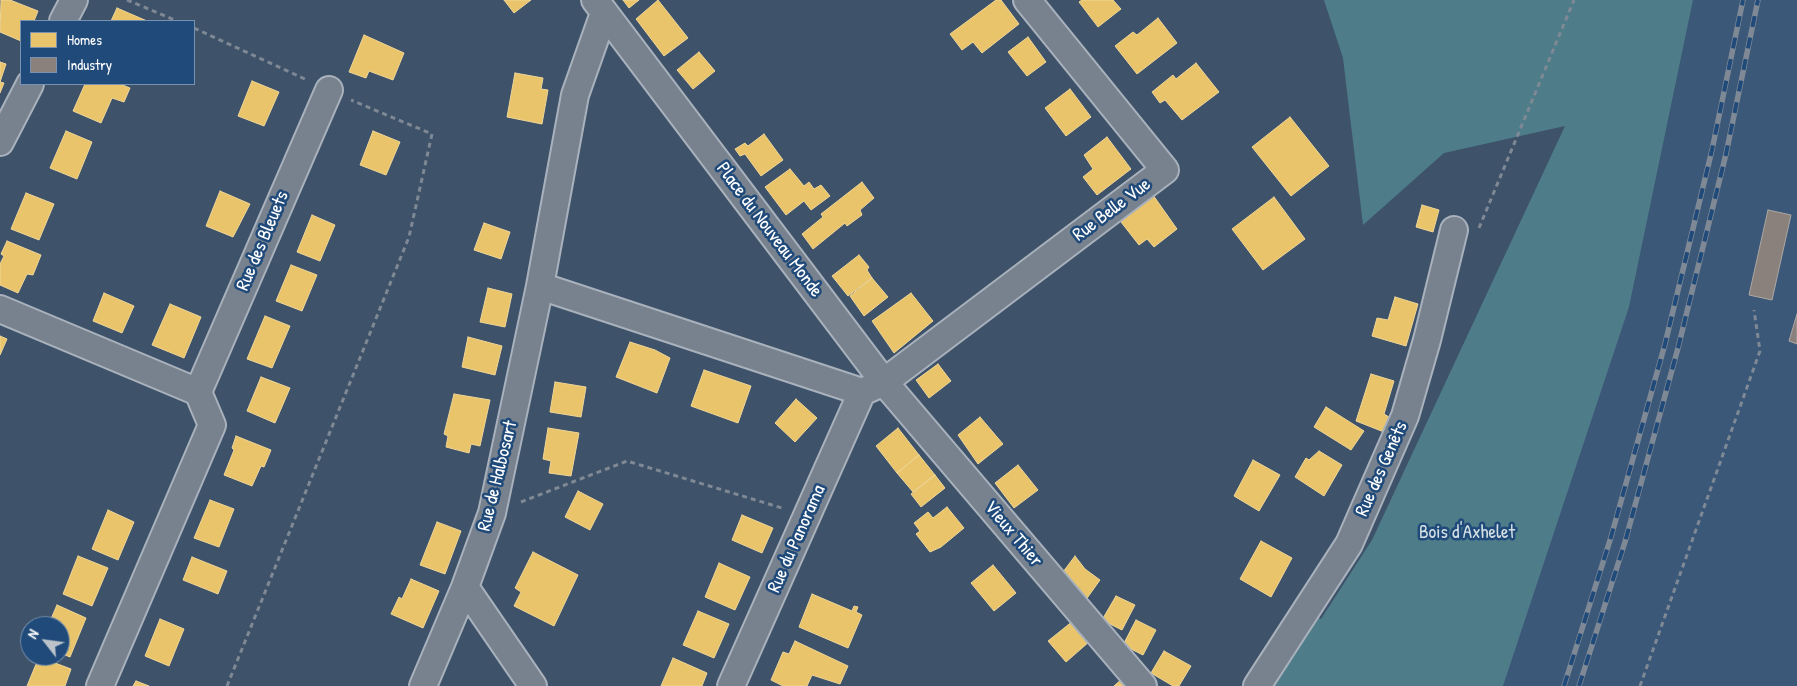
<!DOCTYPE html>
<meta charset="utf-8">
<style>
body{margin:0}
#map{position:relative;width:1797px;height:686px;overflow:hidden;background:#3e5269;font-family:"Patrick Hand",sans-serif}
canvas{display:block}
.legend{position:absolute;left:20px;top:20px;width:175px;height:65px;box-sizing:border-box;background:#1f4a7a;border:1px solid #7992af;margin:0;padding:6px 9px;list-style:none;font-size:15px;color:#fff}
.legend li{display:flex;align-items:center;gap:10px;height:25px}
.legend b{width:25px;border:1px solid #7992af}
.north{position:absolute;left:20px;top:616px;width:50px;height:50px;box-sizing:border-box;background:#1f4a7a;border:1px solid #7992af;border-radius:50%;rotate:300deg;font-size:14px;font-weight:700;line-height:20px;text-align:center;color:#fff}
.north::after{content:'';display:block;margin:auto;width:18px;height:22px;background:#bbc2ca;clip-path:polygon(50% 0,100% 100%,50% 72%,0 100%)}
</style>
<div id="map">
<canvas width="1797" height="686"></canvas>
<ul class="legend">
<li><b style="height:14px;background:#e9c46a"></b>Homes</li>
<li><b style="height:14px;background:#8a817c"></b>Industry</li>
</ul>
<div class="north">N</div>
</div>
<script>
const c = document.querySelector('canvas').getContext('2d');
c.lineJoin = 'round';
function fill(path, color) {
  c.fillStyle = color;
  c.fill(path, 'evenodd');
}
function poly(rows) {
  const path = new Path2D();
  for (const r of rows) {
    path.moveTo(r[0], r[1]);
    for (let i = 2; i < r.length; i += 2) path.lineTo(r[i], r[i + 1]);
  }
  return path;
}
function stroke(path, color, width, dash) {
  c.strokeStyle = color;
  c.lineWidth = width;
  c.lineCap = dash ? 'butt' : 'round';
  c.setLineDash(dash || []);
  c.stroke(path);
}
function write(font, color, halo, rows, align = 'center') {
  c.font = font + ' "Patrick Hand",sans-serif';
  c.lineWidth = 5;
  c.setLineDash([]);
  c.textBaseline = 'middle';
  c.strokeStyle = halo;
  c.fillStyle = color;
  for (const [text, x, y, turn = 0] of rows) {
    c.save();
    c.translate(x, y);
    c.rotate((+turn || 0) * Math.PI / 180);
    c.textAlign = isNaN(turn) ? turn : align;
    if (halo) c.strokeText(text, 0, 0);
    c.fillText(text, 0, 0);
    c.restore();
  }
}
fill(poly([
 [1693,0,1797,0,1797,686,1503,686,1629,307]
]), '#3b5879');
fill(poly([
 [1324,0,1693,0,1629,307,1503,686,1271,686,1314,615,1321,619,1372,540,1565,126,1444,153,1363,225,1343,58]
]), '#4e7c89');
const homes = poly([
 [1,0,10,0,38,11,34,21,21,21,21,41,0,32,1,0],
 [504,0,531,0,514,13,504,0],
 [623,0,639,0,629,8,623,0],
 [658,0,688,38,664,56,636,19,658,0],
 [996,0,1001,0,1019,24,982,53,973,42,962,50,950,34,996,0],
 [1082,0,1113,0,1121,9,1098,27,1079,2,1082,0],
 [117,8,147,21,111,21,117,8],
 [1158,18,1177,43,1137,74,1115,46,1133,32,1137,35,1158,18],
 [364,35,404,53,393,80,369,71,366,78,349,72,364,35],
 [1028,37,1046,62,1027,76,1008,52,1028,37],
 [699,52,715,71,693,89,677,70,699,52],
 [0,62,6,64,0,82,4,83,0,93,0,62],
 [1196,63,1219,92,1182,120,1165,100,1160,103,1152,92,1173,75,1176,79,1196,63],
 [515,73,543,78,541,89,548,90,542,124,507,117,515,73],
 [252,81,279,92,264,126,238,116,252,81],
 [85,84,120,84,130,88,124,102,112,98,101,123,73,111,85,84],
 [1070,89,1091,117,1066,136,1045,108,1070,89],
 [1290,117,1329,166,1291,196,1252,147,1290,117],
 [66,131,92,142,77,179,50,168,66,131],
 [373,131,400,142,386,175,360,165,373,131],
 [764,134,783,160,761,176,745,154,740,156,735,149,745,143,748,146,764,134],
 [1107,137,1131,169,1097,195,1083,177,1093,169,1084,155,1107,137],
 [790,169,804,186,809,182,814,189,821,185,830,196,811,210,804,201,786,215,765,187,790,169],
 [862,182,874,198,860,210,862,215,847,226,845,223,813,249,802,234,823,217,821,214,862,182],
 [220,191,250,204,233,237,206,226,220,191],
 [26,193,54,204,39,240,11,229,26,193],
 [1153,195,1177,229,1154,247,1147,239,1139,245,1121,222,1128,216,1127,214,1153,195],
 [1274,197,1305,239,1263,270,1232,229,1274,197],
 [1422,205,1439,210,1433,232,1416,227,1422,205],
 [312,215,335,225,320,261,297,252,312,215],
 [484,223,510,232,501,259,474,250,484,223],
 [7,241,41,255,33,275,27,274,18,293,0,285,0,264,4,256,1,254,7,241],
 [859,255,869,267,867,270,872,278,848,296,832,276,859,255],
 [291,265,317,275,302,311,276,301,291,265],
 [872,278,888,297,864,316,850,296,872,278],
 [488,288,512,294,505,327,480,322,488,288],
 [104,293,134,306,122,333,93,321,104,293],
 [911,293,933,321,894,353,872,321,911,293],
 [1395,297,1418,304,1406,346,1372,336,1377,318,1388,320,1395,297],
 [170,304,201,317,184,358,152,345,170,304],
 [265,316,290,326,272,368,247,359,265,316],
 [0,336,7,339,0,355,0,336],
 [468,337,502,346,495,375,462,367,468,337],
 [630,342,655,350,670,358,657,393,616,377,630,342],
 [938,364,951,381,929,398,916,380,938,364],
 [704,370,751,386,738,423,691,406,704,370],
 [1371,374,1394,381,1384,414,1389,417,1384,432,1356,421,1371,374],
 [261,377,290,388,275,423,247,411,261,377],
 [555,382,586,387,581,417,550,412,555,382],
 [454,394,490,400,480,446,471,444,469,453,446,447,448,436,444,434,454,394],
 [796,399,817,418,795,442,775,423,796,399],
 [1326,407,1364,431,1351,450,1314,427,1326,407],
 [980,417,1003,444,978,464,958,435,980,417],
 [548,428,579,433,571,476,549,473,551,461,543,459,548,428],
 [898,428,919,455,897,473,876,446,898,428],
 [236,436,271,450,264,467,261,466,252,486,224,475,234,450,232,448,236,436],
 [1319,451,1342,465,1324,496,1295,477,1306,458,1309,460,1319,451],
 [919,455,935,475,913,492,897,473,919,455],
 [1253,460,1280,475,1259,511,1234,496,1253,460],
 [1018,465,1038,490,1014,508,995,483,1018,465],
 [935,475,945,488,921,507,911,494,935,475],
 [578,491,603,504,590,530,565,517,578,491],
 [210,500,234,509,219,547,194,538,210,500],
 [947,507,964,528,941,547,930,552,916,534,920,531,914,523,928,512,933,518,947,507],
 [108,510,134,522,118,560,92,549,108,510],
 [742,515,773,528,762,553,732,540,742,515],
 [437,522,461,531,445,574,420,565,437,522],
 [1261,541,1292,558,1271,597,1240,579,1261,541],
 [533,552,578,575,554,626,514,606,521,592,515,588,533,552],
 [78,556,108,568,92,606,63,594,78,556],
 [1075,556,1085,569,1100,580,1085,601,1060,576,1075,556],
 [192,557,227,571,218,594,183,580,192,557],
 [719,563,750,577,735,610,705,597,719,563],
 [993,565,1016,593,994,611,971,583,993,565],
 [411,579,439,591,423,628,391,614,399,597,402,599,411,579],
 [812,594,852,611,854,606,858,607,856,612,862,615,848,648,799,627,812,594],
 [1116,596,1135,605,1122,630,1102,620,1116,596],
 [57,605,86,618,70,657,60,653,60,626,48,626,57,605],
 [698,611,729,624,714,658,683,645,698,611],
 [160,619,184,629,169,666,145,656,160,619],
 [1136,620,1156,630,1143,655,1123,645,1136,620],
 [1073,621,1090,641,1066,662,1048,641,1073,621],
 [795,641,848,666,840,684,812,675,807,686,783,686,771,680,783,652,789,654,795,641],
 [1164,651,1191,666,1179,686,1173,686,1151,673,1164,651],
 [39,657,71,669,65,686,27,686,39,657],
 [673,658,707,673,702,686,661,686,673,658],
 [1122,679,1129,686,1114,686,1122,679],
 [136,681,149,686,133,686,136,681]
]);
fill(homes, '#e9c46a');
stroke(homes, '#f0d697', 1);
const industry = poly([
 [1768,210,1791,215,1772,300,1749,295,1768,210],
 [1797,314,1797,344,1789,341,1797,314]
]);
fill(industry, '#8a817c');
stroke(industry, '#ada7a3', 1);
const street = poly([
 [595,0,884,382,1143,686],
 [63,21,74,0],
 [0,142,30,84],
 [540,286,862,392,884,382,1165,170,1027,0],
 [0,309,198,392,329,90],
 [465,587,533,686],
 [100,686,212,425,198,392],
 [423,686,465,587,492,513,540,286,575,95,604,13],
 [731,686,862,392],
 [1257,686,1349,544,1405,416,1427,340,1454,230]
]);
stroke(street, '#a8b1bc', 30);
stroke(poly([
 [127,0,177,21],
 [194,28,307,80],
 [1479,228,1574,0],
 [521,502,627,461,782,508],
 [227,686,409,237,432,134,351,100],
 [1640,686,1760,351,1754,310]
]), '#7f8995', 3, [5, 4]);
stroke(street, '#77828e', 26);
const rail = poly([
 [1564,686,1611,537,1665,344,1712,150,1743,0],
 [1579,686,1625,542,1678,348,1726,154,1758,0]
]);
stroke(rail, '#7f8995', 5.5);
stroke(rail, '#1f4a7a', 4, [11]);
write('19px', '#fff', '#1f4a7a', [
 ["Rue Belle Vue",1112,210,-37],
 ["Place du Nouveau Monde",769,230,53],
 ["Rue des Bleuets",263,241,-67],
 ["Rue des Genêts",1382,469,-66],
 ["Rue de Halbosart",498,476,-76],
 ["Vieux Thier",1013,534,50],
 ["Rue du Panorama",797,539,-66]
]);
write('19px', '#d4e0e3', '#1f4a7a', [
 ["Bois d'Axhelet",1467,533]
]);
</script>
